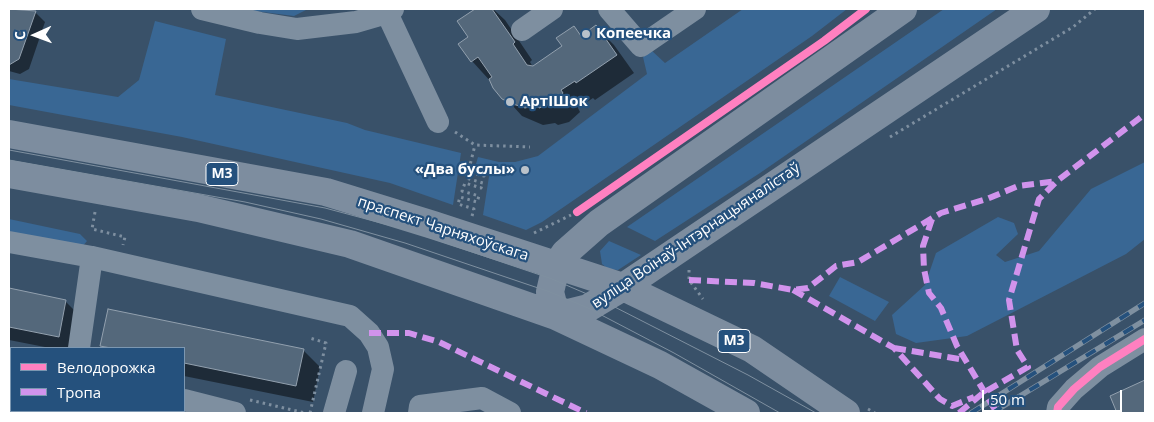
<!DOCTYPE html>
<meta charset="utf-8">
<style>
body{margin:0}
#map{position:relative;width:1154px;height:422px;overflow:hidden;background:#395169;font-family:"Open Sans",sans-serif}
canvas{display:block}
.frame{position:absolute;inset:0;border:10px solid #fff;pointer-events:none}
.legend{position:absolute;left:10px;top:347px;width:175px;height:65px;box-sizing:border-box;background:#25517d;border:1px solid #7c97b1;margin:0;padding:6px 9px;list-style:none;font-size:15px;color:#fff}
.legend li{display:flex;align-items:center;gap:10px;height:25px}
.legend b{width:25px;border:1px solid #7c97b1}
.north{position:absolute;left:10px;top:10px;width:50px;height:50px;-webkit-text-stroke:4px #25517d;paint-order:stroke;rotate:268deg;font-size:14px;font-weight:700;line-height:20px;text-align:center;color:#fff}
.north::after{content:'';display:block;margin:auto;width:18px;height:22px;background:#fff;clip-path:polygon(50% 0,100% 100%,50% 72%,0 100%)}
.scale{position:absolute;left:982px;top:390px;width:140px;height:22px;box-sizing:border-box;border:2px solid #fff;border-top:0;padding-left:6px;font-size:15px;line-height:18px;white-space:nowrap;color:#fff;-webkit-text-stroke:4px #25517d;paint-order:stroke}
</style>
<div id="map">
<canvas width="1154" height="422"></canvas>
<div class="frame"></div>
<ul class="legend">
<li><b style="height:6px;background:#ff80c0"></b>Велодорожка</li>
<li><b style="height:6px;background:#d193ec"></b>Тропа</li>
</ul>
<div class="north">С</div>
<div class="scale">50 m</div>
</div>
<script>
const c = document.querySelector('canvas').getContext('2d');
c.lineJoin = 'round';
function fill(path, color) {
  c.fillStyle = color;
  c.fill(path, 'evenodd');
}
function poly(rows) {
  const path = new Path2D();
  for (const r of rows) {
    path.moveTo(r[0], r[1]);
    for (let i = 2; i < r.length; i += 2) path.lineTo(r[i], r[i + 1]);
  }
  return path;
}
function stroke(path, color, width, dash) {
  c.strokeStyle = color;
  c.lineWidth = width;
  c.lineCap = dash ? 'butt' : 'round';
  c.setLineDash(dash || []);
  c.stroke(path);
}
function write(font, color, halo, rows, align = 'center') {
  c.font = font + ' "Open Sans",sans-serif';
  c.lineWidth = 4.5;
  c.setLineDash([]);
  c.textBaseline = 'middle';
  c.strokeStyle = halo;
  c.fillStyle = color;
  for (const [text, x, y, turn = 0] of rows) {
    c.save();
    c.translate(x, y);
    c.rotate((+turn || 0) * Math.PI / 180);
    c.textAlign = isNaN(turn) ? turn : align;
    if (halo) c.strokeText(text, 0, 0);
    c.fillText(text, 0, 0);
    c.restore();
  }
}
fill(poly([
 [239,9,308,9,294,16],
 [743,9,847,9,812,36,542,222,526,230,483,215,490,170,476,164,478,157,499,162,515,162,538,156,647,74,643,57,651,50,665,63],
 [944,9,997,9,760,173,655,241,627,227],
 [155,21,226,39,215,95,347,123,365,130,461,153,453,205,390,183,182,137,9,105,9,79,118,97,139,80],
 [1145,162,1145,239,1126,254,967,336,916,343,896,334,892,315,925,285,936,253,998,217,1014,223,1018,234,996,255,1005,262,1039,251,1091,189],
 [9,219,80,234,87,241,82,247,9,237],
 [609,241,641,255,618,270,608,269,602,264,600,251],
 [840,277,889,302,875,321,829,296]
]), '#396794');
fill(poly([
 [9,9,25,9,35,12,45,22,29,69,20,74,9,71],
 [477,9,493,9,505,20,532,60,530,62,533,67,563,46,574,28,582,36,596,27,614,45,634,73,595,100,593,98,578,108,580,112,569,122,558,125,555,123,543,125,522,116,472,61,469,37,459,22],
 [9,290,66,302,83,319,77,348,50,348,9,340],
 [102,346,303,350,320,367,313,402,184,376,184,348,104,348],
 [1145,381,1145,413,1119,413,1111,396],
 [9,407,11,407,11,411,23,411,23,413,9,413],
 [40,411,80,411,80,413,40,413],
 [96,411,115,411,116,413,96,413]
]), '#0007');
const building = poly([
 [9,9,36,11,19,59,9,65,9,9],
 [492,9,515,42,513,44,527,65,533,66,562,46,556,38,574,26,581,36,596,25,617,55,576,83,575,81,561,90,563,93,560,97,550,104,539,108,537,105,525,108,513,104,502,99,493,88,489,79,492,77,478,57,471,62,458,44,468,37,457,21,475,9,492,9],
 [9,288,66,300,59,337,9,327,9,288],
 [108,309,304,349,296,386,184,363,184,348,111,348,100,346,108,309],
 [1145,380,1145,413,1117,413,1110,396,1145,380],
 [9,406,11,406,11,411,20,411,20,413,9,413,9,406],
 [39,411,77,411,77,413,39,413,39,411],
 [94,411,113,411,113,413,94,413,94,411]
]);
fill(building, '#54687b');
stroke(building, '#92a0ae', 1);
stroke(poly([
 [455,132,475,145,530,147],
 [890,137,1073,27,1095,9],
 [95,212,92,229,125,237,123,245],
 [472,216,474,209,458,204,460,197,477,202,479,196,462,191,465,183,481,188,483,183,466,178,468,172,484,176,486,170,470,165,475,145],
 [534,233,571,215],
 [689,270,689,280,703,299],
 [250,400,305,413],
 [868,409,875,413],
 [310,413,326,343,310,338]
]), '#7e8fa0', 3, [2.5, 4]);
stroke(poly([
 [202,9,260,23,297,29,356,22,387,13,393,9],
 [609,9,641,46,695,9],
 [387,13,438,122],
 [522,30,552,9],
 [9,242,92,257,350,316,369,333,378,347,383,369,373,413],
 [79,348,92,257],
 [9,358,11,359],
 [184,400,235,413],
 [334,413,346,371],
 [419,413,420,406,482,398,510,413],
 [1057,413,1058,407,1074,389,1100,367,1145,339]
]), '#7e8fa0', 22);
stroke(poly([
 [9,134,326,192,433,225,623,287,752,349,846,413],
 [9,174,198,208,350,244,556,316,660,365,746,413],
 [556,316,588,308,623,287,1036,9],
 [556,316,550,292,556,266,565,253,599,223,903,9]
]), '#7d8d9f', 28);
stroke(poly([
 [9,150,325,208,407,230,552,279,601,300,748,375,816,413],
 [9,160,245,202,321,219,405,243,550,292,588,308,674,353,780,413]
]), '#7f90a0', 1);
const rail = poly([
 [971,413,1145,303],
 [992,413,1145,320]
]);
stroke(rail, '#7f90a0', 5.5);
stroke(rail, '#25517d', 4, [11]);
stroke(poly([
 [932,219,923,246,924,269,929,293,941,308,957,346,997,413],
 [689,280,754,283,793,290,808,288,836,266,858,262,941,213,987,199,1018,186,1057,181],
 [793,290,894,348,940,399,952,406,974,397],
 [369,333,409,333,439,342,586,413],
 [894,348,965,360],
 [959,413,983,393,1028,367,1017,350,1009,300,1039,199,1057,181,1145,114]
]), '#d193ec', 6, [12, 6]);
stroke(poly([
 [577,212,824,41,866,9],
 [1057,413,1058,407,1074,389,1100,367,1145,339]
]), '#ff80c0', 8);
for (const [x, y, r, color] of [
 [586,34,5,"#bac2ca"],
 [510,102,5,"#bac2ca"],
 [525,170,5,"#bac2ca"]
]) {
  const dot = new Path2D();
  dot.arc(x, y, r, 0, 2 * Math.PI);
  c.fillStyle = color;
  c.fill(dot);
  stroke(dot, '#25517d', 2);
}
for (const [x, y, w] of [
 [222,174,32],
 [734,341,32]
]) {
  const box = new Path2D();
  box.roundRect(x - w / 2, y - 11.5, w, 23, 4);
  c.fillStyle = '#25517d';
  c.fill(box);
  stroke(box, '#fff', 1);
}
write('bold 14px', '#fff', null, [
 ["М3",222,174],
 ["М3",734,341]
]);
write('bold 15px', '#fff', '#25517d', [
 ["Копеечка",596,34],
 ["АртIШок",520,102],
 ["«Два буслы»",515,170,"right"]
], 'left');
write('15px', '#fff', '#25517d', [
 ["праспект Чарняхоўскага",443,229,18],
 ["вуліца Воінаў-Інтэрнацыяналістаў",696,236,-34]
]);
</script>
